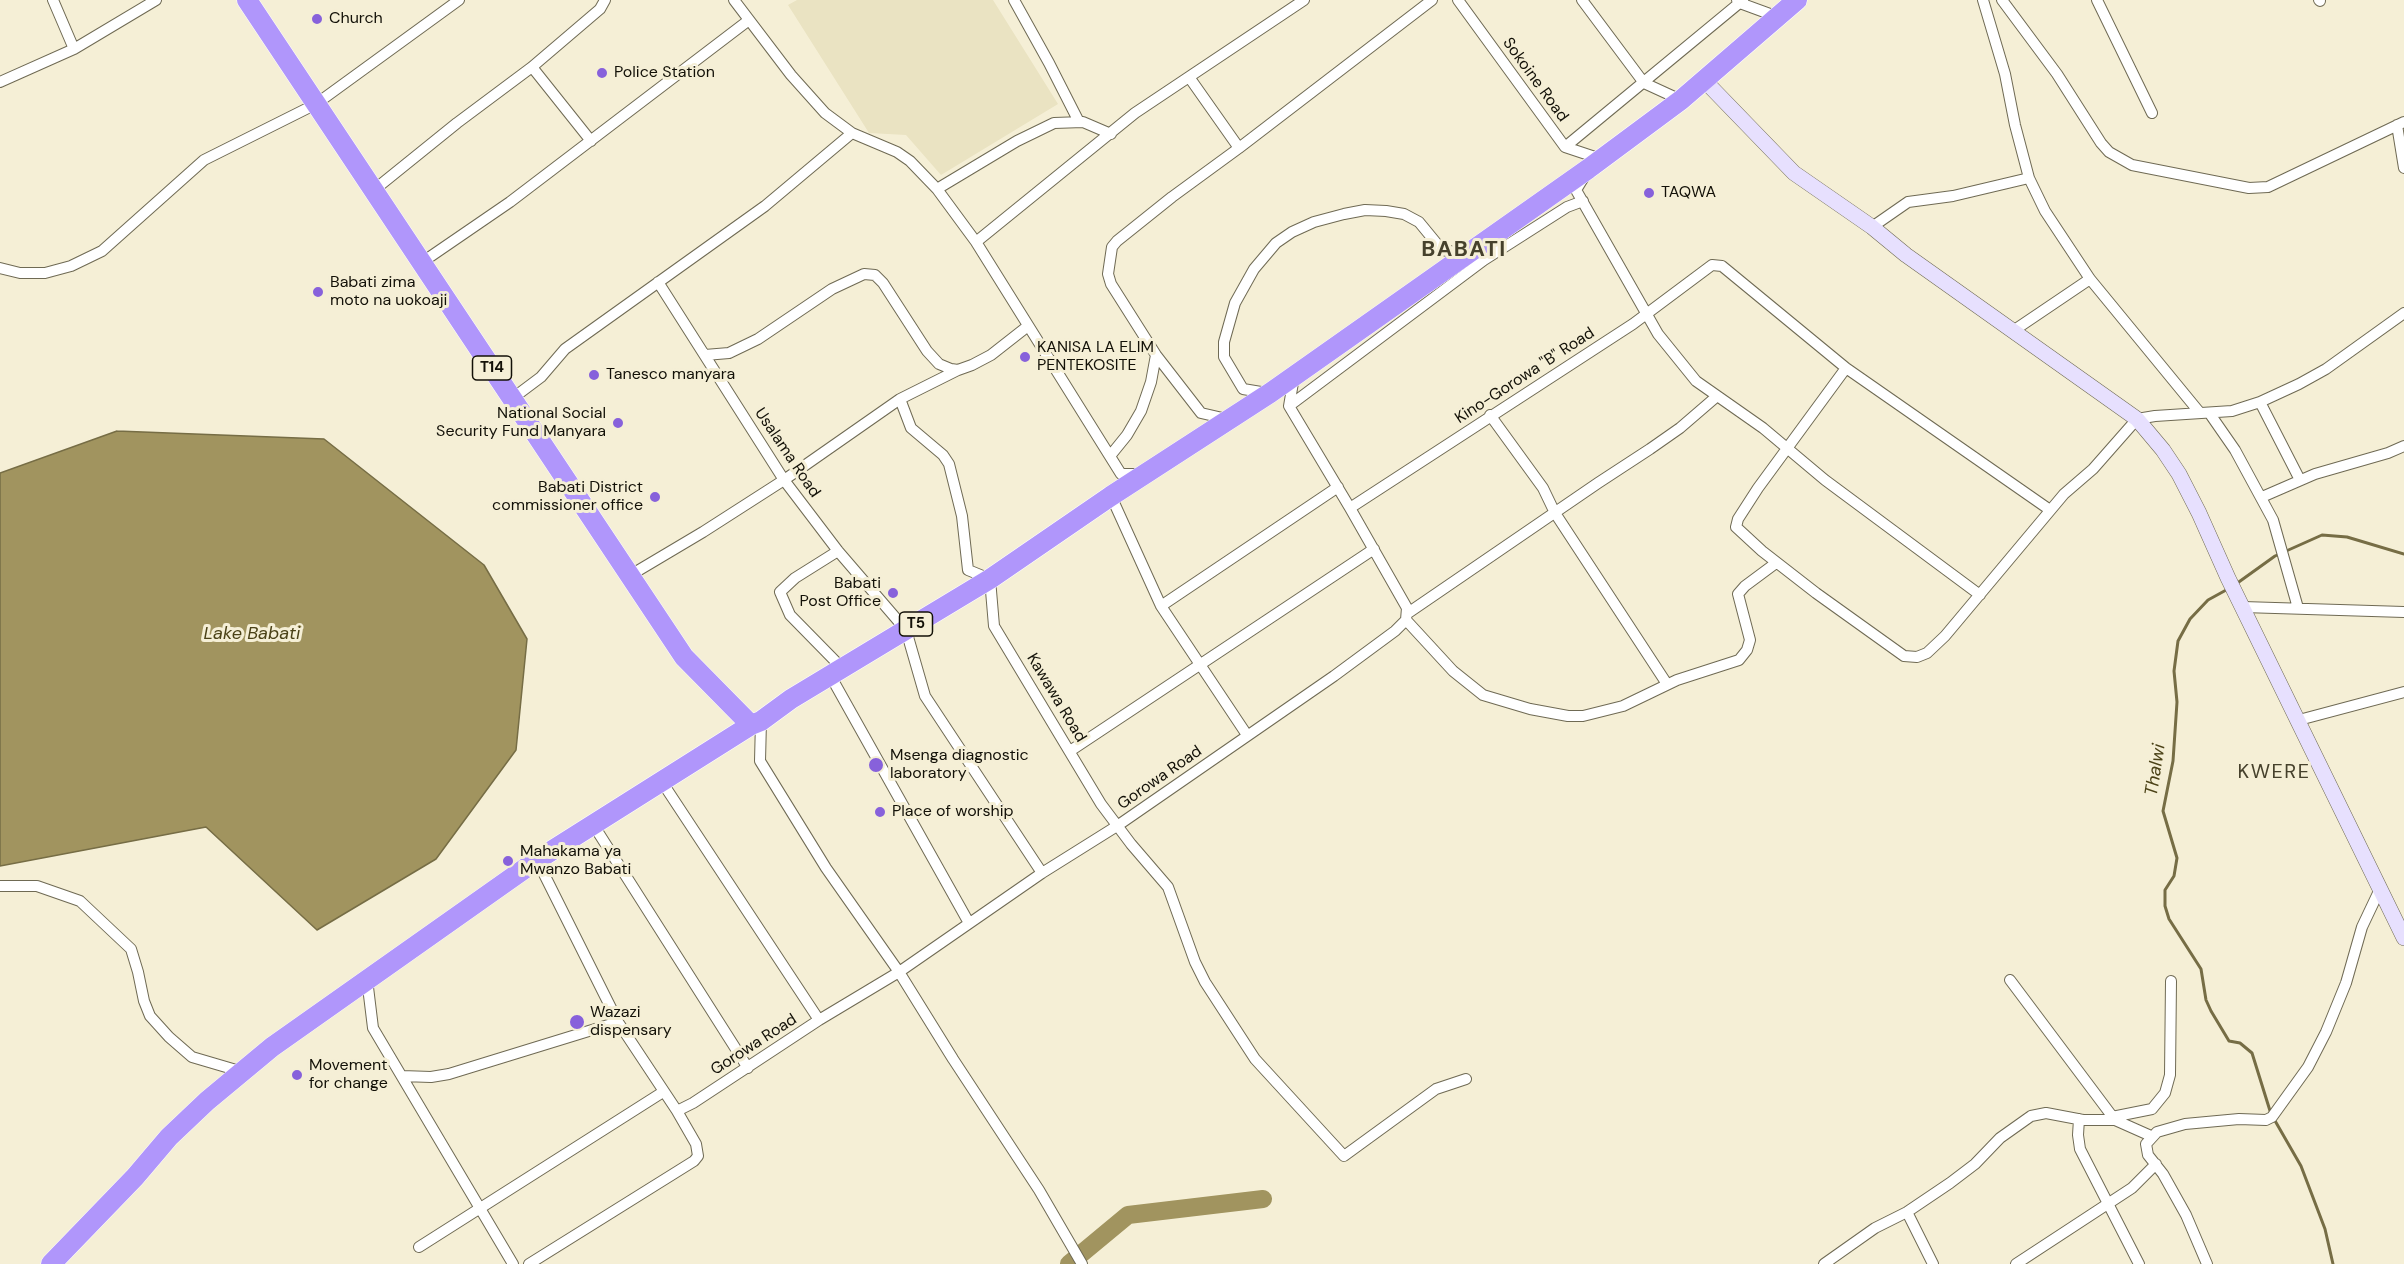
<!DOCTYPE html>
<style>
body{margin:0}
canvas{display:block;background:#f5efd6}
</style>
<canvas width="2404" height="1264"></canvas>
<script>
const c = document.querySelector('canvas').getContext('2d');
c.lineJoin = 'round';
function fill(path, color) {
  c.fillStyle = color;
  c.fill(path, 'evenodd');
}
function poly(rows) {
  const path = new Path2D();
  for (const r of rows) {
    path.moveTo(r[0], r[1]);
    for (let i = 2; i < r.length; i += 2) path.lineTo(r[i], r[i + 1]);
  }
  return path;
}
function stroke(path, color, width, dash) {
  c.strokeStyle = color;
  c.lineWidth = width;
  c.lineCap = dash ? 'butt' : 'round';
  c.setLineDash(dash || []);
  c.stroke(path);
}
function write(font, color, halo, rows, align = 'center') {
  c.font = font + ' "DM Sans",sans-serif';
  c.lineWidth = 6;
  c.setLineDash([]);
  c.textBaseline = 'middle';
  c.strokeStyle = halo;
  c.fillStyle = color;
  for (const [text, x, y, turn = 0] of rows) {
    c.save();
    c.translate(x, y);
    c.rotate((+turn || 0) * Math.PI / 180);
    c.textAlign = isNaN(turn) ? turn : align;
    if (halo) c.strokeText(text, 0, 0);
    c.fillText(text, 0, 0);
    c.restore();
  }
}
fill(poly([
 [797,0,993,0,1058,104,941,175,906,135,869,133,788,5]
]), '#eae3c2');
const water = poly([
 [117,431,324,439,484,565,527,639,516,750,436,859,317,930,206,827,0,866,0,473,117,431]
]);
fill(water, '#a1945f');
stroke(water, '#766d45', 1.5);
stroke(poly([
 [2236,584,2275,556,2322,535,2347,537,2404,554],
 [2228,589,2208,600,2190,619,2178,641,2174,671,2177,702,2173,761,2163,811,2177,858,2174,876,2165,890,2165,906,2169,919,2201,969,2206,1000,2211,1011,2229,1041,2240,1043,2252,1053,2271,1114],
 [2274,1119,2301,1166,2325,1229,2333,1264]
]), '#766d45', 3);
stroke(poly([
 [1069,1264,1128,1215,1263,1199]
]), '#a1945f', 18);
const street = poly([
 [53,0,74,49],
 [734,0,791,75,825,113,852,133,897,152,910,161,937,189,976,242,1121,474,1139,474],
 [1014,0,1049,63,1078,120],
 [1458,0,1565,147,1601,159],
 [1582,0,1644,83,1681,100],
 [1737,0,1740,3,1778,17],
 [1983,0,2005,74,2015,125,2029,178,2045,211,2090,279,2200,413],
 [2002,0,2057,74,2101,143,2109,152,2132,165,2249,188,2268,187,2404,122],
 [2097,0,2152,113],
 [2319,0,2320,1],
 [532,67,591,141],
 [1189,77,1239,148],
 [0,82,74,49,156,0],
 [2397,125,2404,168],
 [1565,147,1743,0],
 [1584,177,1576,190,1658,334,1696,381,1763,428,1825,480,1980,595],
 [937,189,1017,141,1054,123,1083,122,1111,134],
 [374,190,457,123,532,67,600,9,605,0],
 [1872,227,1908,202,1953,196,2029,178],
 [976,242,1135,113,1304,0],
 [421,263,510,202,749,20],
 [0,268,20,273,45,273,71,266,102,251,204,160,316,104,459,0],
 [658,282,784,480,838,551,906,630,925,696,1042,873],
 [2013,331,2090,279],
 [705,355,729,353,758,339,832,289,864,274,875,275,883,283,927,351,939,364,951,369,958,370,972,365,991,355,1028,326],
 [1846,368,1758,488,1738,519,1736,527,1762,551,1816,593,1904,656,1917,657,1927,653,1945,636,2064,494,2093,469,2137,419,2155,416,2232,411,2260,402,2299,384,2326,369,2404,313],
 [1267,393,1243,389,1224,357,1224,342,1235,303,1254,269,1276,243,1292,232,1314,222,1344,214,1365,210,1386,211,1404,214,1419,222,1442,250,1468,254],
 [513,398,541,377,565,349,765,206,852,133],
 [900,399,911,428,943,455,949,464,962,516,968,570,990,579,994,626,1101,804,1131,844,1168,887,1195,962,1205,982,1255,1059,1344,1156,1436,1089,1466,1079],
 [2260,402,2300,480],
 [1289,406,1484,260,1567,207,1583,201],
 [2210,414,2235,450,2273,520,2298,608],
 [1490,415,1543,488,1555,513,1667,684],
 [1227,419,1201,413,1156,355,1111,284,1108,274,1112,247,1117,241,1172,197,1239,148,1432,0],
 [1110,456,1127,435,1141,411,1151,382,1156,355],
 [1111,496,1161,606,1247,735],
 [2262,497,2315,474,2388,453,2404,446],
 [1350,508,1633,324,1712,265,1722,266,1846,368,2050,510],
 [838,551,795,578,780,592,790,615,842,668],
 [629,576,703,532,784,480,900,399,958,370],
 [1161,606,1338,487],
 [2243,607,2404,612],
 [1408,613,1598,483,1650,449,1680,428,1716,397],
 [1406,620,1453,671,1483,695,1530,709,1568,716,1583,716,1623,706,1677,680,1739,660,1747,650,1750,640,1738,594,1745,586,1776,563],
 [830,675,969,923],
 [2299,720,2404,692],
 [761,721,760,761,826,868,899,972,953,1059,1039,1190,1082,1264],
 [1070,751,1374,549],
 [662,782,819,1020],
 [601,823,596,829,748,1068],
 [537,860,618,1022,677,1111,693,1103,819,1020,899,972,1042,873,1117,826,1334,676,1395,631,1406,620,1407,608,1350,508,1289,406,1294,377],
 [0,886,37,886,80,901,131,949,138,972,144,1001,150,1016,169,1037,192,1057,243,1072],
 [367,979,373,1028,513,1264],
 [2010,980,2115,1120],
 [402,1076,431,1077,449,1074,618,1022],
 [2112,1117,2152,1109,2165,1093,2170,1075,2171,981],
 [2079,1119,2078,1135,2080,1149,2139,1264],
 [1907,1212,1933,1264],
 [419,1247,663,1092],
 [529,1264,694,1161,698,1156,696,1144,677,1111],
 [1824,1264,1875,1228,1907,1212,1950,1183,1975,1164,2000,1138,2031,1116,2046,1113,2083,1120,2115,1120,2151,1136],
 [2016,1264,2132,1188,2156,1164],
 [2207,1264,2186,1215,2163,1174,2148,1155,2146,1144,2157,1132,2185,1124,2239,1119,2266,1120,2272,1117,2308,1067,2326,1032,2346,983,2362,927,2380,889]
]);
const secondary = poly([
 [1704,80,1794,173,1872,227,1906,255,2137,419,2163,450,2179,474,2199,513,2228,578,2404,938]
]);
const highway = poly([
 [247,0,684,657,751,725],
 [51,1264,135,1177,169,1137,207,1101,272,1047,537,860,751,725,761,721,791,699,990,579,1111,496,1270,393,1588,169,1681,100,1797,0]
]);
stroke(street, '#6f6a54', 12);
stroke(secondary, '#6f6a54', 16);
stroke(highway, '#fff', 21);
stroke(street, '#fff', 10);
stroke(secondary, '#e7e0fe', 15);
stroke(highway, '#b096fb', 20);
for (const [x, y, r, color] of [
 [317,19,6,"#8761db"],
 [602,73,6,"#8761db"],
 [1649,193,6,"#8761db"],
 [318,292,6,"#8761db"],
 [1025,357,6,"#8761db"],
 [594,375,6,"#8761db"],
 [618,423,6,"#8761db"],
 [655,497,6,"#8761db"],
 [893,593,6,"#8761db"],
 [876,765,8,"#8761db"],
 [880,812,6,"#8761db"],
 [508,861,6,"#8761db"],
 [577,1022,8,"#8761db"],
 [297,1075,6,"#8761db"]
]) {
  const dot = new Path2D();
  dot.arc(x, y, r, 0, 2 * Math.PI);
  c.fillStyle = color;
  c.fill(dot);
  stroke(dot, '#f5efd6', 2);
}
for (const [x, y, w] of [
 [492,368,39],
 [916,624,33]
]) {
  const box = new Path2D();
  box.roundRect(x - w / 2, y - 12, w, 24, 4.5);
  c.fillStyle = '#f5efd6';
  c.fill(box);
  stroke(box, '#131108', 1.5);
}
write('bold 15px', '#131108', null, [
 ["T14",492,368],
 ["T5",916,624]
]);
write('16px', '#131108', '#f5efd6', [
 ["Church",329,19],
 ["Police Station",614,73],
 ["TAQWA",1661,193],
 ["Babati zima",330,283],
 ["moto na uokoaji",330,301],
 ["KANISA LA ELIM",1037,348],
 ["PENTEKOSITE",1037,366],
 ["Tanesco manyara",606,375],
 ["National Social",606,414,"right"],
 ["Security Fund Manyara",606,432,"right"],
 ["Babati District",643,488,"right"],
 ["commissioner office",643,506,"right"],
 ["Babati",881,584,"right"],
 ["Post Office",881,602,"right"],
 ["Msenga diagnostic",890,756],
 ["laboratory",890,774],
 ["Place of worship",892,812],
 ["Mahakama ya",520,852],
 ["Mwanzo Babati",520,870],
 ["Wazazi",590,1013],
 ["dispensary",590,1031],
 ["Movement",309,1066],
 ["for change",309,1084]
], 'left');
write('16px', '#131108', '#f5efd6', [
 ["Sokoine Road",1535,80,54],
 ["Kino-Gorowa \"B\" Road",1525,376,-33],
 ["Usalama Road",787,453,56],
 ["Kawawa Road",1056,698,59],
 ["Gorowa Road",1160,778,-35],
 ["Gorowa Road",754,1045,-33]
]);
write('italic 18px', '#4b4217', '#f5efd6', [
 ["Lake Babati",252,634],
 ["Thalwi",2156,770,-81]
]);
c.letterSpacing = '1.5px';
write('20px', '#46412c', '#f5efd6', [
 ["KWERE",2274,773]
]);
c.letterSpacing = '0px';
c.letterSpacing = '1.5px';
write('bold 22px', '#46412c', '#f5efd6', [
 ["BABATI",1464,250]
]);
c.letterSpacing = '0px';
</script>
